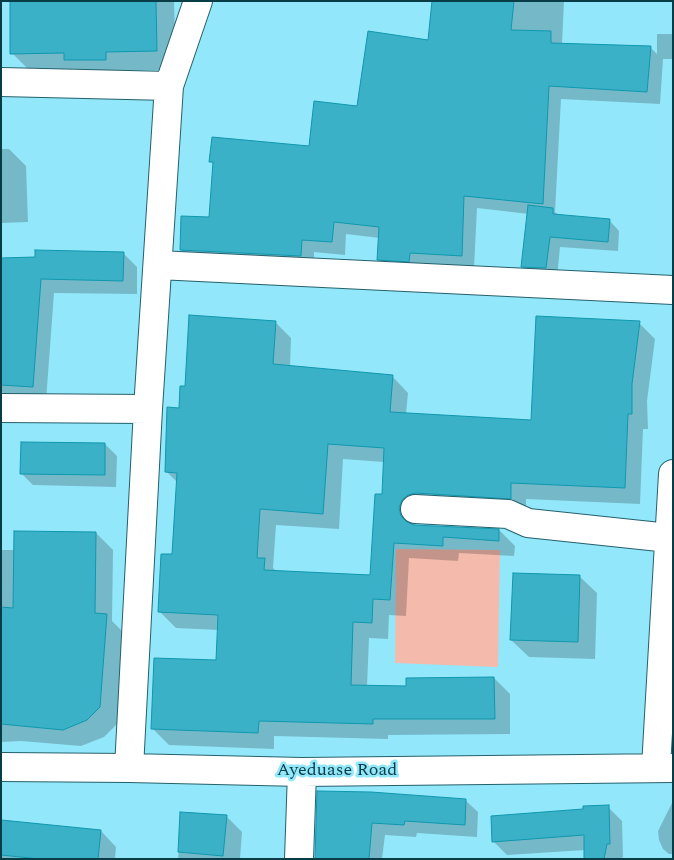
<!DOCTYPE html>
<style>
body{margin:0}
#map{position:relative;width:674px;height:860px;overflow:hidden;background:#93e7fa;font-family:Spectral,serif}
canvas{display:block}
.frame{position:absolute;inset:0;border:2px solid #083c46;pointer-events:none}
</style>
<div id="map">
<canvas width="674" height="860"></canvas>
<div class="frame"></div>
</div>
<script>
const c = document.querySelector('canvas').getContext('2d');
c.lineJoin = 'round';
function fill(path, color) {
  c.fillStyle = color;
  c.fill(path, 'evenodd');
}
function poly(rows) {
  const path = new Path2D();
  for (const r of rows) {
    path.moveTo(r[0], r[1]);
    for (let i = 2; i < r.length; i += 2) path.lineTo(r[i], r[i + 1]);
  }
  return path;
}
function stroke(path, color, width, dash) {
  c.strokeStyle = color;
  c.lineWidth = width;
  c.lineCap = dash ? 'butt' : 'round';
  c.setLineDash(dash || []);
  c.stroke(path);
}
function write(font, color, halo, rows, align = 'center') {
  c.font = font + ' Spectral,serif';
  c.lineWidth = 5;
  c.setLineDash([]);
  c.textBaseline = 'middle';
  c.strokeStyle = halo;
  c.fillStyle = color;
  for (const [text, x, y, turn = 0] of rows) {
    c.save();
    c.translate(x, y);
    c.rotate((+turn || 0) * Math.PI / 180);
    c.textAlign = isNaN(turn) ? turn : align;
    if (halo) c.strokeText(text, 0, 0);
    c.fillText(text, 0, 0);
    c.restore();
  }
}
fill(poly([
 [396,549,500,550,498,667,395,663]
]), '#f4bbad');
fill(poly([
 [11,1,174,1,176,70,125,70,125,78,31,72,12,53],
 [433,1,564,1,562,44,650,47,657,54,657,34,673,34,673,59,663,59,660,104,561,99,555,212,560,216,609,220,619,231,618,251,560,247,557,278,533,277,523,267,529,214,477,208,474,268,391,272,378,259,380,238,346,234,345,255,314,252,314,269,194,263,181,250,210,219,214,165,210,161,310,148,358,107,429,41],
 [1,149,9,149,26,166,28,222,1,223],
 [123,253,137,267,137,294,54,293,46,401,8,398,1,391,1,260],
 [275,322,291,338,290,367,392,376,408,393,406,414,532,421,639,323,655,339,647,401,648,429,643,429,640,504,526,499,526,514,418,516,415,526,499,530,515,546,514,556,459,553,458,561,409,558,406,616,389,615,388,639,369,638,367,687,407,688,494,678,510,694,510,734,388,735,388,739,274,736,274,749,169,745,153,729,218,661,219,630,176,628,160,612,173,556,178,483,166,471,186,387],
 [343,459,384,462,383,495,372,576,276,571,273,568,276,525,339,529],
 [105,444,117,456,116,487,33,485,21,473],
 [96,533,113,550,112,621,123,632,117,724,104,737,81,746,21,741,1,742,1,550,15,550],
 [579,576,597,593,595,659,529,657,511,640],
 [318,792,465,800,478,812,477,837,417,833,416,837,385,835,382,859,316,859],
 [673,801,673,854,669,854,663,849,659,840,658,831],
 [608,807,622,821,623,857,621,859,586,859,585,850,507,855,493,841,584,810],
 [182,813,226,816,242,832,240,859,178,859],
 [1,821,101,831,116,847,115,859,1,859]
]), '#0003');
const building = poly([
 [10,1,156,1,157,51,106,52,106,60,64,60,64,53,10,54,10,1],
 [432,1,514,1,511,30,551,31,551,43,651,46,647,92,549,86,543,204,464,196,462,256,410,253,409,262,377,260,379,227,334,222,332,242,302,240,301,256,180,250,181,216,209,217,213,162,209,162,212,137,309,146,314,101,357,106,368,31,428,40,432,1],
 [528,205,553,208,553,214,610,219,608,242,550,237,546,268,521,267,528,205],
 [35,250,124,252,123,281,41,279,33,387,1,385,1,258,35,257,35,250],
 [189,315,276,321,273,364,393,375,390,412,531,420,536,316,640,321,632,384,632,414,628,414,625,488,511,483,511,499,416,493,408,495,402,500,399,508,401,516,407,522,414,525,499,529,499,541,443,537,443,546,394,543,390,600,373,599,372,623,353,622,351,685,406,686,406,678,494,677,495,719,373,719,373,724,259,721,258,733,151,729,154,658,216,660,218,615,158,612,161,554,172,554,177,473,165,472,167,407,179,408,180,386,185,386,189,315],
 [328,444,384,448,382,494,375,494,370,575,264,570,265,558,257,558,260,509,323,514,328,444],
 [21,442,105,443,105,475,20,474,21,442],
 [14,531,96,532,95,613,107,614,100,707,87,720,63,730,1,724,1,607,13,608,14,531],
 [513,573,580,575,578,642,510,640,513,573],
 [317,791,371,792,466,799,465,825,405,821,404,825,372,823,369,859,315,859,317,791],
 [609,805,610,844,607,844,604,859,584,859,584,835,492,842,491,816,583,809,583,806,609,805],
 [180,812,227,815,223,856,178,852,180,812],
 [1,820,101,830,98,859,40,859,1,855,1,820]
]);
fill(building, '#3bb1c8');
stroke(building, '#0e97ad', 1);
const minor = poly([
 [1,82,169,86],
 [158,265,673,290],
 [1,408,148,409],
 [415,509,508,514,528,523,669,538],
 [1,767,129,768,302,772,673,768],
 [656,767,673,474],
 [129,768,148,409,169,86,198,1],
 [299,859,302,772]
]);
stroke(minor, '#24606c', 30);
stroke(minor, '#fff', 28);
write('18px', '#083c46', '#93e7fa', [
 ["Ayeduase Road",337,771]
]);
</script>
